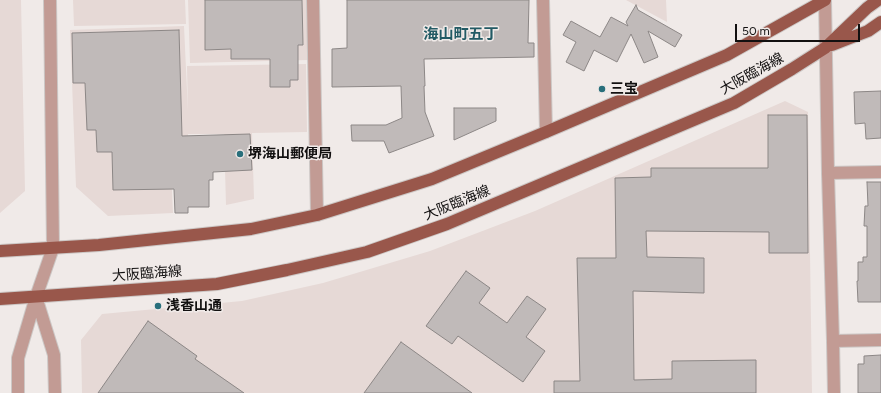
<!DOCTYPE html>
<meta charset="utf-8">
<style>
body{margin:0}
#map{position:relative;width:881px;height:393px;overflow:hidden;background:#f0eae8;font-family:Figtree,sans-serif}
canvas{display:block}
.scale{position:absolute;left:735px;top:24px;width:125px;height:18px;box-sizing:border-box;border:2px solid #121010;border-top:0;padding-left:5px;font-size:12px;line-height:14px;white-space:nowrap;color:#121010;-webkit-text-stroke:3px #f0eae8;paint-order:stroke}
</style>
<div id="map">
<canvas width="881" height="393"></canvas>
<div class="scale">50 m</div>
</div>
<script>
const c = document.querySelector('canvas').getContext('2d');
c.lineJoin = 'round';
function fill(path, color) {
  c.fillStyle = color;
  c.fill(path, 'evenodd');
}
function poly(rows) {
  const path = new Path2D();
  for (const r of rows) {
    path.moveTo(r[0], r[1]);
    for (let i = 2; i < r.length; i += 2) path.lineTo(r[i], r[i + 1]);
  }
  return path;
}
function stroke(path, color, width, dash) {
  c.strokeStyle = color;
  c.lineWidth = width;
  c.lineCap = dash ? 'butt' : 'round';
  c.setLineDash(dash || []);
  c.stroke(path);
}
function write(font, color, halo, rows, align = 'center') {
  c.font = font + ' Figtree,"Noto Sans JP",sans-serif';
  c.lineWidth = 3;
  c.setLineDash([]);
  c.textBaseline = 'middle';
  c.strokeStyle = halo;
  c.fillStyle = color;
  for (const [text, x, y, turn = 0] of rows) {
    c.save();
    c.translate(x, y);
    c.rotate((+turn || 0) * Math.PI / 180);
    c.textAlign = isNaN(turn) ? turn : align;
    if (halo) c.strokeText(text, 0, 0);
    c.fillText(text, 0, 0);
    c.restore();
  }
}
fill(poly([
 [0,0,21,0,25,191,0,213],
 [73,0,185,0,186,24,74,26],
 [188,0,306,0,308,60,190,63],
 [626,0,666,0,667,22],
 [184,26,188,112,187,66,306,64,307,132,252,133,254,199,226,205,224,134,188,134,189,147,170,148,173,213,108,216,76,187,70,30],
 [785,101,808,112,812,393,82,393,81,340,102,314,242,301,323,283,430,251,535,211]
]), '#e6d9d6');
const building = poly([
 [205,0,302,0,303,45,298,45,298,80,290,80,290,87,270,87,270,59,231,59,231,49,205,50,205,0],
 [347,0,529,0,528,43,534,43,534,57,424,59,425,86,424,86,425,112,434,136,389,153,384,141,352,141,351,125,386,125,402,118,401,86,332,87,332,49,347,48,347,0],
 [636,5,638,10,682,35,675,47,648,31,658,57,644,63,631,34,617,62,594,50,584,71,566,62,576,42,563,35,571,21,600,37,611,17,628,26,626,22,636,5],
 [179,30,182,136,250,134,252,170,213,172,213,180,209,180,209,207,188,207,188,213,175,213,174,189,113,190,112,152,97,152,96,130,87,130,85,83,73,83,72,33,179,30],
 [881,91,881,138,866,139,865,123,855,124,854,92,881,91],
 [454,108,496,108,496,121,454,140,454,108],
 [768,115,807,115,808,253,769,253,769,232,646,231,647,257,704,258,704,293,633,291,634,380,672,379,672,361,756,360,756,393,554,393,554,381,580,381,577,258,616,258,615,178,651,177,651,168,768,168,768,115],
 [867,182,881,182,881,302,858,302,857,281,858,281,858,262,863,262,863,257,867,257,867,226,864,226,865,206,868,206,867,182],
 [466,271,490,288,479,303,507,323,527,296,546,309,526,337,545,351,523,382,458,336,452,344,426,326,466,271],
 [148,321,197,356,195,359,244,393,98,393,148,321],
 [401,342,472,393,364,393,401,342],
 [881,355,881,393,858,393,858,364,864,364,864,356,881,355]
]);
fill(building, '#c0bab9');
stroke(building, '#8c8786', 1);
const minor = poly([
 [313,0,317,215],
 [543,0,546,132],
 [828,173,881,172],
 [833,341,881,340]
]);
const tertiary = poly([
 [825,0,828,173,833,341,834,393],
 [36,297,54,355,55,393],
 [18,393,18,358,36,297,53,248,50,0]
]);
const primary = poly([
 [832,45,868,31,881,22],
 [0,251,99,245,251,229,317,215,432,179,546,132,727,55,825,0],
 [0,299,217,284,287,270,367,252,447,224,734,103,792,69,825,48,867,8,878,0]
]);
stroke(minor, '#ccc7c5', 14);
stroke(tertiary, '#ccc7c5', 14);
stroke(primary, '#ccc7c5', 14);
stroke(minor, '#c29b94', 12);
stroke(tertiary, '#c29b94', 12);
stroke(primary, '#99574b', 12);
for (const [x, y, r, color] of [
 [602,89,4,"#286f7b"],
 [240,154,4,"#286f7b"],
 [158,306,4,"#286f7b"]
]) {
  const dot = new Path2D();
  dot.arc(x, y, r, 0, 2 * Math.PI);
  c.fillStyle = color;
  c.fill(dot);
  stroke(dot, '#f0eae8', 1.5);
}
write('14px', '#121010', '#f0eae8', [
 ["大阪臨海線",752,74,-29],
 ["大阪臨海線",457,203,-22],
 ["大阪臨海線",147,274,-4]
]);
write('bold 14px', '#121010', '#f0eae8', [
 ["三宝",610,89],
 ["堺海山郵便局",248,154],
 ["浅香山通",166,306]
], 'left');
write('bold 15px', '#225a64', '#f0eae8', [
 ["海山町五丁",461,35]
]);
</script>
